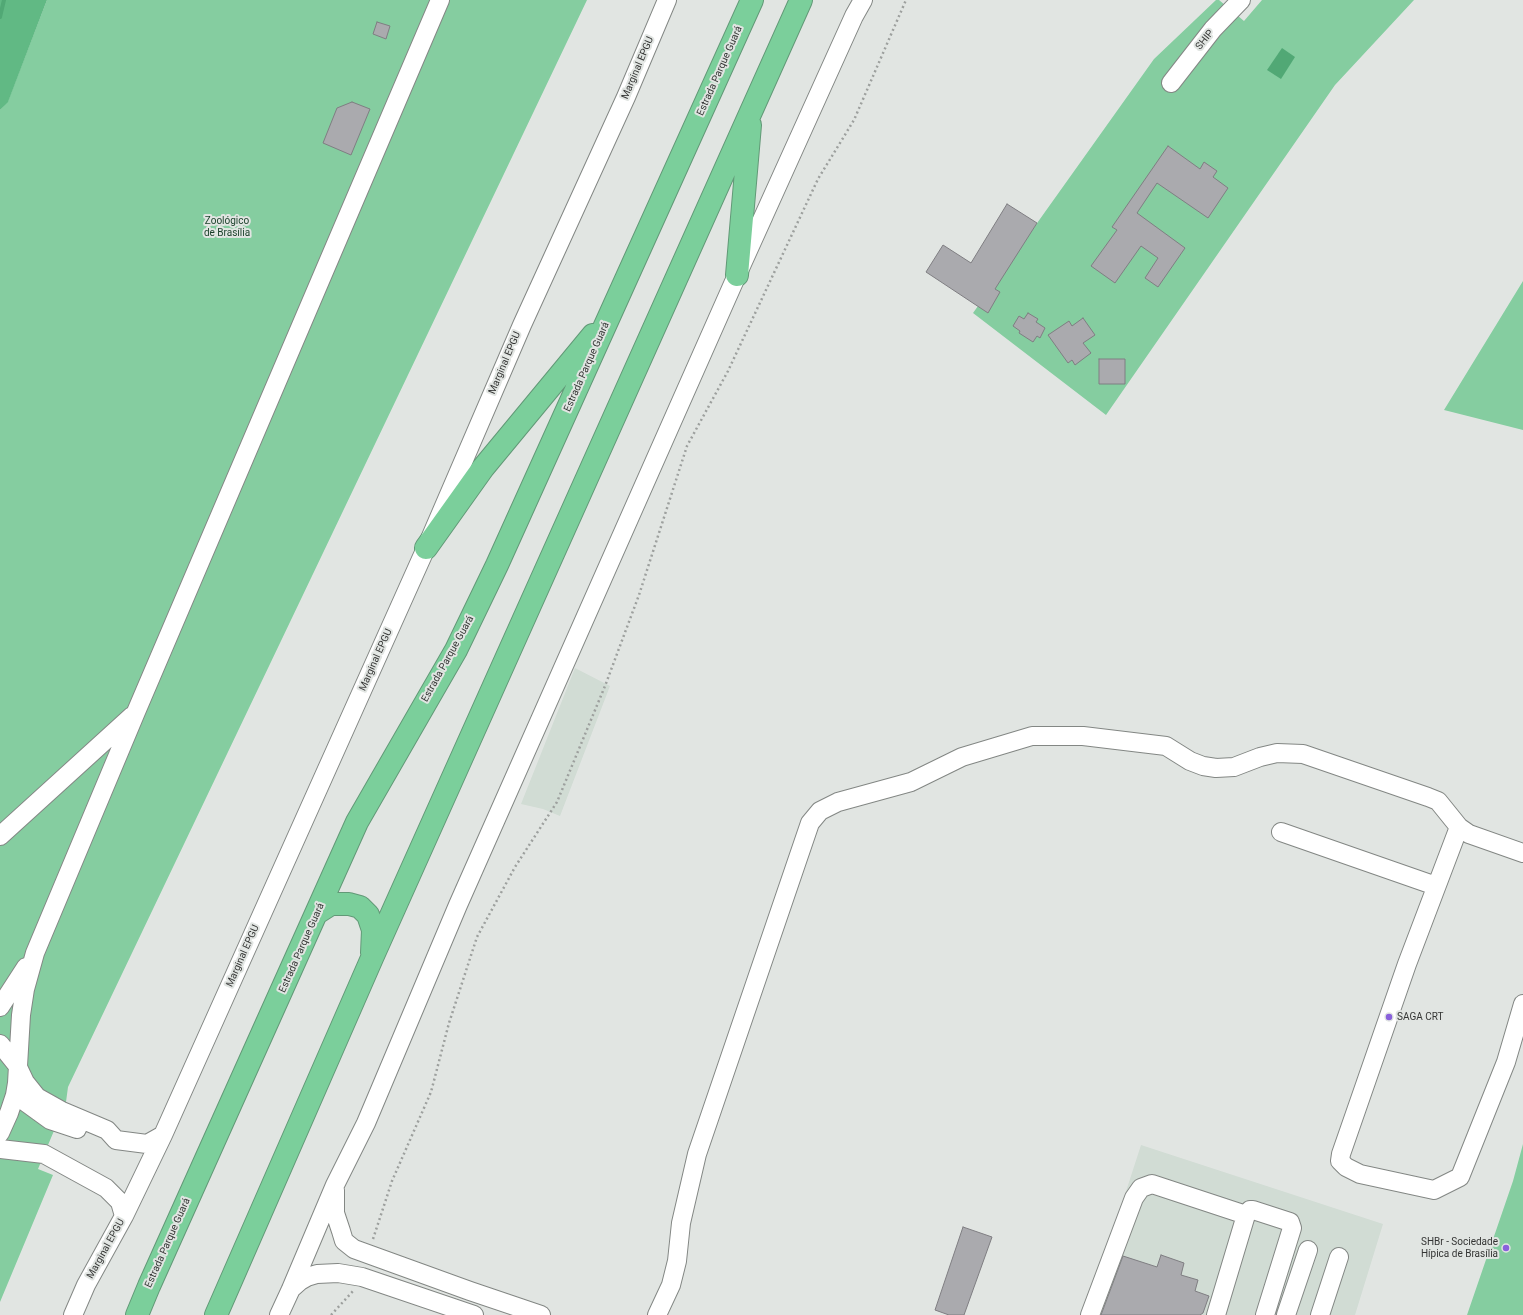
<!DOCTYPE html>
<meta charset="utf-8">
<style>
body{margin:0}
canvas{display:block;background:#e1e5e2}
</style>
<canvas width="1523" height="1315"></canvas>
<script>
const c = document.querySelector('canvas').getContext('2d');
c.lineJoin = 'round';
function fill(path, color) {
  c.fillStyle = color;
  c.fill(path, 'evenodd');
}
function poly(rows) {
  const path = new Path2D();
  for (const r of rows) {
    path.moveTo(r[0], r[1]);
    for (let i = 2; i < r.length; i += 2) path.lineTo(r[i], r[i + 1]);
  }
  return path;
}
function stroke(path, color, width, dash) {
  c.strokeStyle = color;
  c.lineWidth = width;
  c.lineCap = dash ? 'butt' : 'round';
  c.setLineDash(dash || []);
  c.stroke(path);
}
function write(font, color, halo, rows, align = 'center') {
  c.font = font + ' Roboto,sans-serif';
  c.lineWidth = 4;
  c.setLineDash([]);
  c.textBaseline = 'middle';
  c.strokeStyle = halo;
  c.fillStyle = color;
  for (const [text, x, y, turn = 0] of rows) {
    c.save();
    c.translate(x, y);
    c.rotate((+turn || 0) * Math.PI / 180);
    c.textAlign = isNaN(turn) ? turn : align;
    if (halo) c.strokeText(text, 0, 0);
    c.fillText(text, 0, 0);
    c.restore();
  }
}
fill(poly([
 [575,668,610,686,560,816,543,809,521,804],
 [1141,1145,1383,1224,1355,1315,1086,1315]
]), '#d1dcd4');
fill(poly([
 [47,0,587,0,68,1087,66,1102,38,1169,53,1175,0,1302,0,110,8,101],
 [1216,0,1219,0,1244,21,1262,0,1414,0,1335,85,1106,415,973,313,1154,59],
 [1523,281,1523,430,1444,410],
 [1523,1144,1523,1315,1467,1315,1513,1181]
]), '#85cda0');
fill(poly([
 [0,0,47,0,8,102,0,110]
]), '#61b984');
fill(poly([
 [1282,48,1295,57,1281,79,1267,70]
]), '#51a875');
stroke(poly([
 [0,17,4,0]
]), '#51a875', 4);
const building = poly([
 [377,22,390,26,386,39,373,34,377,22],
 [352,102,370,109,351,155,323,143,337,108,352,102],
 [1168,146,1200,169,1204,162,1217,171,1213,177,1228,188,1208,218,1157,183,1137,213,1185,248,1158,287,1145,278,1158,258,1141,246,1115,283,1091,266,1117,230,1112,227,1168,146],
 [1007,204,1037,223,995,289,1000,292,988,313,926,272,943,245,971,263,1007,204],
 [1028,313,1038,319,1036,322,1045,328,1040,338,1037,336,1033,342,1019,333,1020,331,1013,326,1019,316,1024,319,1028,313],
 [1083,318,1095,335,1083,343,1091,353,1075,365,1072,360,1068,363,1048,335,1069,321,1072,326,1083,318],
 [1099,359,1125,359,1125,384,1099,384,1099,359],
 [963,1227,992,1237,964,1315,949,1315,935,1310,963,1227],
 [1161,1255,1184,1263,1181,1275,1198,1280,1195,1291,1209,1296,1203,1313,1200,1315,1101,1315,1123,1256,1157,1267,1161,1255]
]);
fill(building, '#aaaaae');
stroke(building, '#7f7e82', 1);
const minor = poly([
 [1171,83,1213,29,1241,0],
 [1459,827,1407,964,1341,1154,1340,1161,1346,1167,1360,1174,1434,1190,1460,1177,1506,1062,1523,1004],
 [1281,832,1436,886],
 [0,836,132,716],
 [0,1007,26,967],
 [0,1044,17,1065,25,1082,37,1097,62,1111,107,1130,116,1140,147,1144,163,1135],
 [21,1099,50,1120,77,1129],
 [0,1133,9,1113,15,1095,17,1083,21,1015,25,989,35,953,136,712,440,0],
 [0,1149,44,1154,106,1188,120,1202,124,1216],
 [335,1190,335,1213,341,1231,344,1241,354,1249,470,1291,541,1315],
 [291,1289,300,1281,307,1277,317,1274,338,1273,362,1277,474,1315],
 [73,1315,86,1285,124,1216,163,1135,426,548,522,325,626,97,667,0],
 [279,1315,291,1289,335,1185,366,1123,458,905,737,275,854,16,863,0],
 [657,1315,671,1285,677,1261,681,1223,697,1154,810,823,820,811,838,802,911,782,962,757,1032,736,1083,736,1166,746,1190,761,1203,766,1216,768,1234,767,1260,757,1277,753,1303,754,1428,797,1438,801,1459,827,1469,834,1523,853],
 [1090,1315,1134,1198,1141,1188,1152,1184,1246,1215],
 [1216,1315,1246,1215,1250,1210,1253,1210,1290,1222,1292,1228,1265,1315],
 [1286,1315,1308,1250],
 [1320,1315,1339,1257]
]);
const highway = poly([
 [737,275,750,125],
 [426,548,483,468,593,335],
 [317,913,331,904,349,904,360,907,368,915,373,930,372,953],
 [137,1315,149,1286,357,822,456,650,497,565,752,0],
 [216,1315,372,958,801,0]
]);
stroke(minor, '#838784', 20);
stroke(highway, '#629977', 24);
stroke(poly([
 [373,1239,392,1181,431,1092,449,1023,477,937,515,867,557,802,605,686,639,595,687,446,728,371,818,179,854,120,906,0],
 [331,1315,354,1290]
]), '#9da09e', 2.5, [2, 3]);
stroke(minor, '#fff', 18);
stroke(highway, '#7bcf9b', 22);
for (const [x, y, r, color] of [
 [1389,1017,4,"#8961dc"],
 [1506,1248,4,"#8961dc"]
]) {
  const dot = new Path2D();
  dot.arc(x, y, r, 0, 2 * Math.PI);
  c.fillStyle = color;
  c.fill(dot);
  stroke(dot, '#e1e5e2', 1.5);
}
write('10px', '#343534', '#e1e5e2', [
 ["SHIP",1205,40,-51],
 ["Marginal EPGU",638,68,-67],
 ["Estrada Parque Guará",720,71,-66],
 ["Marginal EPGU",505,363,-67],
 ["Estrada Parque Guará",587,367,-66],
 ["Estrada Parque Guará",448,659,-61],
 ["Marginal EPGU",376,660,-66],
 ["Estrada Parque Guará",302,948,-66],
 ["Marginal EPGU",243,956,-66],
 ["Estrada Parque Guará",168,1243,-66],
 ["Marginal EPGU",106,1249,-61]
]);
write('10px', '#193f29', '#e1e5e2', [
 ["Zoológico",227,221],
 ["de Brasília",227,233]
]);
write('10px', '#343534', '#e1e5e2', [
 ["SAGA CRT",1397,1017],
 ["SHBr - Sociedade",1498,1242,"right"],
 ["Hípica de Brasília",1498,1254,"right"]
], 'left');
</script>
